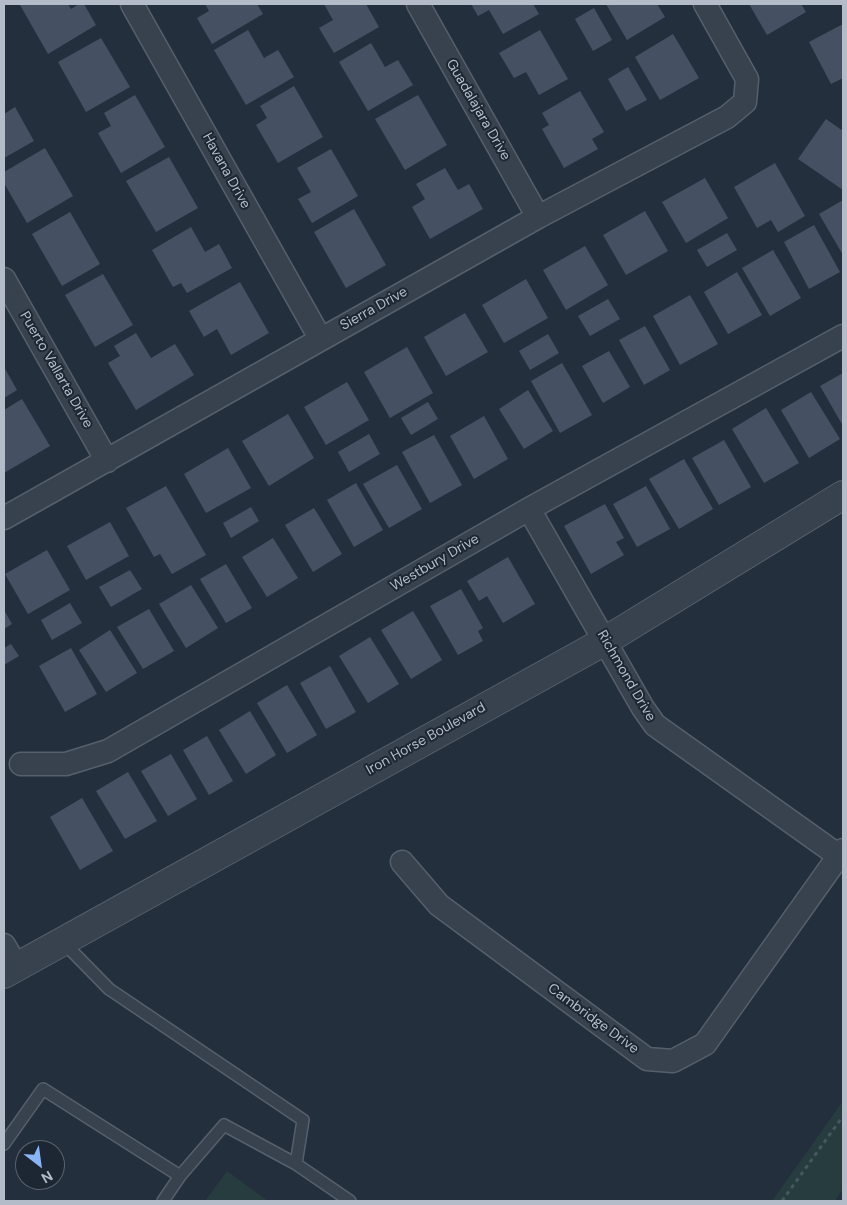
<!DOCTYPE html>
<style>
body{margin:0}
#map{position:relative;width:847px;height:1205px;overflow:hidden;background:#242f3e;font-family:"DM Sans",sans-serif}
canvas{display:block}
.frame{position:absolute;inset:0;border:5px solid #b4bcc9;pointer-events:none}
.north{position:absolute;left:15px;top:1140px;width:50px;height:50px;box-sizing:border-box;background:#1d2633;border:1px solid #59626f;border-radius:50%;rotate:150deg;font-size:14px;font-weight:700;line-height:20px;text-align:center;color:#b4bcc9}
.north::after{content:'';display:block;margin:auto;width:18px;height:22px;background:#8ab4f8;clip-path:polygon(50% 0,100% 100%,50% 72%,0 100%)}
</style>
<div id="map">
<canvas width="847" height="1205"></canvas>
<div class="frame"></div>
<div class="north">N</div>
</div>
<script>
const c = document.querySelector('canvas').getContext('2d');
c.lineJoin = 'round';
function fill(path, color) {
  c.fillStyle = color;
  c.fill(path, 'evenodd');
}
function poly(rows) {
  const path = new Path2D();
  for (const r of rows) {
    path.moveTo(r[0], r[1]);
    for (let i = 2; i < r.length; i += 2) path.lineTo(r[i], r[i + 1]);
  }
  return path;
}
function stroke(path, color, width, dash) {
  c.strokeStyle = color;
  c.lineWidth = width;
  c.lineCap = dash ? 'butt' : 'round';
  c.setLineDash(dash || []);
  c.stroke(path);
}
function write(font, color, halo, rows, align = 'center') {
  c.font = font + ' "DM Sans",sans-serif';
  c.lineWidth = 4;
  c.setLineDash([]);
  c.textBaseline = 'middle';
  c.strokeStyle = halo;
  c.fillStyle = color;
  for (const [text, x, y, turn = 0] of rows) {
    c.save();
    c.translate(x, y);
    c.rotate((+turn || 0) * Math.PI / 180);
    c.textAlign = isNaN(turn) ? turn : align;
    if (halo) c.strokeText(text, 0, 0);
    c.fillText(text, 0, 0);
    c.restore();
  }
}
fill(poly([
 [843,1101,843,1189,835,1201,772,1201],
 [227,1171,268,1201,205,1201]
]), '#263c3f');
fill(poly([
 [22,4,68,4,71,9,79,4,84,4,96,25,48,54,20,5],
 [205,4,257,4,263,14,212,44,197,18,209,11],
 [324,4,366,4,379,27,334,53,319,28,333,20],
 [471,4,533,4,539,14,503,34,489,10,478,16],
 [606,4,657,4,665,17,627,40],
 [749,4,801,4,806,12,767,35],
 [594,8,612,40,593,51,575,19],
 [843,24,843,78,831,84,809,42],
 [248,30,264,58,278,50,294,77,246,105,214,50],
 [540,30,568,79,539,95,526,72,514,78,499,53],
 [673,34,699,78,660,100,635,57],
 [101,38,130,87,86,112,58,62],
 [371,43,385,67,398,60,413,85,368,111,339,62],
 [628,67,647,100,626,111,608,79],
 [294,86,323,137,278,163,256,125,267,118,260,106],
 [580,91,604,132,592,139,598,149,564,168,542,129,549,125,542,113],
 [135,95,165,147,121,173,98,133,111,126,104,113],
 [418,95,447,145,405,170,375,119],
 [15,107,34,141,4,158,4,114],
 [826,119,843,131,843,190,798,159],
 [45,148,73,196,27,223,4,183,4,172],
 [331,149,358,196,312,223,298,199,311,192,297,168],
 [169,157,198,208,156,232,126,181],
 [775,163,805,216,778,232,771,220,757,228,734,187],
 [445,168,458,190,469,184,483,209,430,239,412,207,425,199,416,184],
 [705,178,728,218,686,243,662,202],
 [843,200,843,255,819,214],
 [354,209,386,265,346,288,314,232],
 [645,211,668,251,626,275,603,235],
 [70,212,100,264,62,286,32,234],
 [814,225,840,272,809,289,784,242],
 [191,227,205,252,219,244,232,268,187,293,181,283,173,287,152,250],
 [727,233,737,250,707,267,697,250],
 [585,246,608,285,566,310,543,270],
 [773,250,801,298,770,316,742,268],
 [737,272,762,315,728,334,704,292],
 [103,274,133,325,95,347,65,295],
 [526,279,548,318,504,343,482,305],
 [240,282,269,333,231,355,217,329,204,337,189,311],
 [690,295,718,344,680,365,653,316],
 [608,299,620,319,590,336,578,316],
 [465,313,488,352,446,376,424,337],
 [645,326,670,370,644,385,619,340],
 [136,333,151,358,175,344,194,375,136,410,108,363,120,356,114,346],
 [548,334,559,353,530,370,519,351],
 [407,347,433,393,390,418,364,372],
 [609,351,630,387,603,403,582,366],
 [562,363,592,415,560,433,531,381],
 [4,367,17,390,4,398],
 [843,373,843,426,820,386],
 [347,382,369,420,326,445,304,407],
 [528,390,553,431,524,449,499,409],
 [811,392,840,439,809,458,781,410],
 [22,399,50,446,4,473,4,410],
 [428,402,438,419,411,435,401,418],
 [766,408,799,463,764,483,732,429],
 [288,414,314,458,269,486,242,441],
 [484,416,508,459,474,479,450,436],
 [369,434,380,454,349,472,338,452],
 [434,435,462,485,430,503,402,452],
 [724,440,751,487,719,505,692,458],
 [228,448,251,488,206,513,184,474],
 [684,459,713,509,679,529,649,479],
 [397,465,422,509,389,528,363,484],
 [356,483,383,530,354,547,327,500],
 [166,486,206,555,172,574,160,554,154,557,126,508],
 [646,486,670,529,637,547,613,504],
 [605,504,624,538,616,542,624,555,591,574,564,526],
 [251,507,259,521,231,538,223,523],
 [314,508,342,554,313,572,285,525],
 [110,522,129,556,86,580,67,546],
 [273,538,298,578,267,597,242,557],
 [47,550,70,590,28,614,5,574],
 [508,557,535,604,503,623,487,596,479,601,467,581],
 [226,564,252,608,226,623,200,579],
 [130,570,142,589,111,607,99,587],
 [191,585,218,628,186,648,159,604],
 [461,589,483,628,478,631,483,641,458,655,430,606],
 [70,603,82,623,52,640,41,620],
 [149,609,174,651,143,669,117,627],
 [4,610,12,624,4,629],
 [413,611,442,660,411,679,381,630],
 [110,630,137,673,106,692,79,650],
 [370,637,399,684,368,703,339,656],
 [11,644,19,656,4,665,4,648],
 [71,648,97,694,65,712,39,666],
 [330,666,356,712,326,729,300,683],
 [287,685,317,735,287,753,257,703],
 [250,711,276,755,246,774,219,730],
 [207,736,233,781,209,795,183,750],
 [171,754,197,799,168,816,141,771],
 [128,772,157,821,125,839,96,791],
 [82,798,113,851,80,870,50,817]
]), '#455162');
const service = poly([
 [63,942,109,989,303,1120,296,1164,350,1201],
 [4,1144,43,1089,180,1176,163,1201],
 [180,1176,224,1125,296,1164]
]);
const minor = poly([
 [132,4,320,338],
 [418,4,538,217],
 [4,279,107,461],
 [529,509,643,708,655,725,839,856],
 [4,518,538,217,727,117,745,102,747,79,705,4],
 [21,764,66,764,108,751,529,509,843,336],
 [402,862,439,905,647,1059,673,1061,705,1044,843,850],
 [4,945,16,966]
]);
const tertiary = poly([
 [4,974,605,641,843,495]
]);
stroke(service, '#565f6c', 14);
stroke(minor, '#565f6c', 25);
stroke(tertiary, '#565f6c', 30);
stroke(poly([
 [782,1201,843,1116]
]), '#44595c', 3, [4, 4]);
stroke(service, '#38414e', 11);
stroke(minor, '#38414e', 22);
stroke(tertiary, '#38414e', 28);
write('14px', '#b4bcc9', '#1d2633', [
 ["Guadalajara Drive",478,110,60],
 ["Havana Drive",226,171,61],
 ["Sierra Drive",374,309,-29],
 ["Puerto Vallarta Drive",56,370,60],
 ["Westbury Drive",435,563,-30],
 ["Richmond Drive",626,676,60],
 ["Iron Horse Boulevard",426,739,-29],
 ["Cambridge Drive",593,1019,36]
]);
</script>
